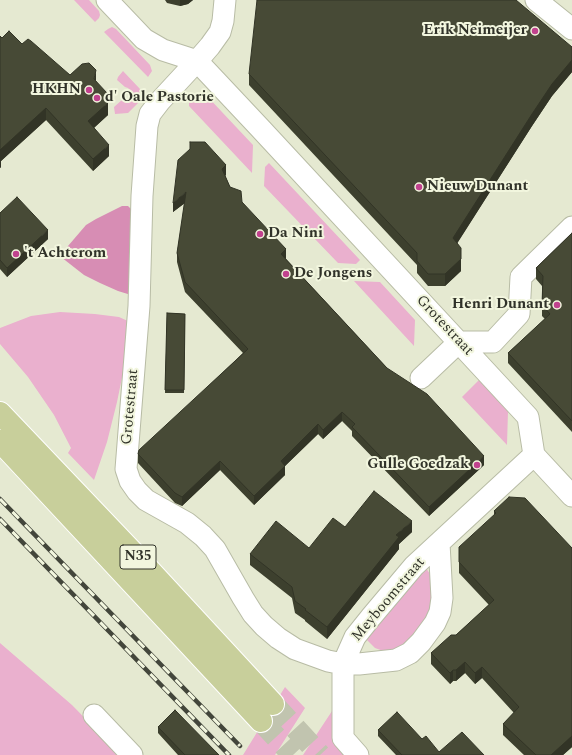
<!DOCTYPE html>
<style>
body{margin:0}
canvas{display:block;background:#e5e9d1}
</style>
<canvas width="572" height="755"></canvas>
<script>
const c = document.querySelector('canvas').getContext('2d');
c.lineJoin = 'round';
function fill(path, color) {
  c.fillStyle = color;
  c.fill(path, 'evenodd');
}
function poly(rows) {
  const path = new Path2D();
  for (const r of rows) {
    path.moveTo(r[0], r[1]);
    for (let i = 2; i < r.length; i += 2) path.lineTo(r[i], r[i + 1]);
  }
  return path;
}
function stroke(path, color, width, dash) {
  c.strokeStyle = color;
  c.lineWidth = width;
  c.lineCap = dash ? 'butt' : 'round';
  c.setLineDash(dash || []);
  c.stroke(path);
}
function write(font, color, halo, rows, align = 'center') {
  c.font = font + ' Spectral,serif';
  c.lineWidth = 4;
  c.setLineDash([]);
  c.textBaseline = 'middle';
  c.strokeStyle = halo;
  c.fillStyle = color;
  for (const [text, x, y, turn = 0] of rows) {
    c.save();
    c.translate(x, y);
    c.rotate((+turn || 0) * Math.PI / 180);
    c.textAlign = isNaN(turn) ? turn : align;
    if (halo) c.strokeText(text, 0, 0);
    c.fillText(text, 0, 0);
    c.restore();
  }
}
fill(poly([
 [74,0,89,0,99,11,100,15,99,18,95,22],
 [112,27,116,29,150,65,152,71,148,77,104,32,108,29],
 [123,71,140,89,139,102,128,113,115,114,114,107,123,99,131,99,131,91,128,88,125,87,117,80,118,77],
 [196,94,206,95,253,145,252,173,189,106,189,101],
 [269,163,360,260,356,264,338,263,264,186,265,167],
 [354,281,380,282,415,320,414,346],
 [60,312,95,314,119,317,130,322,125,363,117,402,107,442,94,480,68,453,71,448,54,415,28,377,0,344,0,328,31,316],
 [479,380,508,411,507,445,462,397],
 [426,568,432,577,433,587,431,607,426,618,413,635,405,643,395,649,386,652,375,648,367,640,367,635],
 [0,643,72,705,121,755,0,755],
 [285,687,305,708,275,755,243,755],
 [334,708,349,755,303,755]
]), '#eab0ce');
fill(poly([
 [122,206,128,206,131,209,133,212,131,295,118,291,100,283,84,275,61,257,68,246,86,225,96,219]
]), '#d78db4');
stroke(poly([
 [273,704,320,755],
 [261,721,293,755]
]), '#c1c4af', 22, [22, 11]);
const street = poly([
 [107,0,144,39,163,50,197,61,260,128,528,417,534,455,572,496],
 [225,0,223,21,220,32,210,46,197,61,160,101,150,114,147,126,142,196,139,306,126,469,130,481,137,491,146,500,187,523,203,536,215,549,243,598,253,614,264,626,278,638,295,649,328,661,343,664,359,664,396,660,410,653,421,642,435,623,440,612,442,598,439,543],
 [536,0,572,29],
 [421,378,459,342,493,342,519,314,521,277,572,227],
 [94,715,132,755],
 [358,755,343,738,343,664,355,637,371,617,414,566,534,455]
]);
const primary = poly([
 [0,413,140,560,273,704],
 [0,441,261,721]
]);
stroke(street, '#b8bca5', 23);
stroke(primary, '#fff', 24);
stroke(street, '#fff', 21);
stroke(primary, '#c8cf9b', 22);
const rail = poly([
 [0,499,240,746],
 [0,519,229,755]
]);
stroke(rail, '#43463b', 4.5);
stroke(rail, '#f2f6de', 3, [9]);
fill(poly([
 [165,0,193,0,188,4,180,6,167,3],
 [2,38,22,44,70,75,96,81,108,115,94,128,109,156,93,171,46,120,1,161,1,167,0,168],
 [572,47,572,72,552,96,532,126,457,243,461,260,461,271,445,286,428,286,417,273,417,265,249,85,249,74],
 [225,175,230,187,286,258,286,259,387,368,484,465,429,516,352,436,352,431,342,421,323,439,318,434,285,466,285,475,254,505,220,470,182,506,175,503,138,463,138,454,243,353,185,292,177,262,177,253,185,203,173,212,173,203,226,175],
 [0,213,48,239,7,277,0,269],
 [572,233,572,432,508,363,508,353,545,319,542,316,542,286,536,279,536,268],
 [167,313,185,314,184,393,165,393],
 [494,511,572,548,572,747,563,755,524,755,503,735,503,724,514,713,482,678,475,684,465,673,456,681,453,681,450,684,431,664,431,653,456,635,489,605,459,573,459,562,494,515],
 [345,527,412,532,399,544,399,549,327,639,305,621,305,620,295,613,292,598,250,565,250,554,309,548],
 [158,727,219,755,178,755,158,733],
 [378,730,422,739,439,752,484,755,396,755,378,736]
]), '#3d402e');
fill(poly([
 [180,0,193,0,188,4,180,6],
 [572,60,572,72,552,96,532,126,453,250,453,238,532,114,552,84],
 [96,70,96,81,94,79],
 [108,103,108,115,88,133,88,121],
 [46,108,46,120,1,161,1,167,0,168,0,150],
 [109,145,109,156,93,171,93,159],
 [226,165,226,175,222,178,222,169],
 [186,192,186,202,173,212,173,203],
 [48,230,48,239,7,277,7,268],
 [461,248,461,271,445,286,445,274],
 [286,249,286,258,281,263,281,254],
 [342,412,342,421,323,439,323,430],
 [318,424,318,434,285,466,285,475,254,505,254,496,281,461],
 [484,456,484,465,429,516,429,507],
 [220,461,220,470,182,506,182,497],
 [412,521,412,532,399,544,399,549,327,639,327,627,396,535],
 [465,662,465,673,456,681,456,670],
 [482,667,482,678,475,684,475,673],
 [453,670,453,681,450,684,450,673],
 [572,736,572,747,563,755,551,755]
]), '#323426');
const building = poly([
 [257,0,516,0,572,47,572,60,552,84,532,114,453,238,461,248,461,259,445,274,428,274,417,261,417,253,249,74,257,0],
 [9,31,22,44,28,39,31,41,70,75,82,64,89,63,96,70,94,79,107,93,108,103,88,121,109,145,93,159,46,108,0,150,0,36,2,38,9,31],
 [190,142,205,142,226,165,222,169,230,187,241,191,242,202,286,249,281,254,387,368,427,394,484,456,429,507,352,427,355,424,342,412,323,430,318,424,281,461,285,466,254,496,220,461,182,497,175,493,138,454,139,450,248,349,185,282,177,253,186,192,173,203,178,160,190,149,190,142],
 [17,197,48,230,7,268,0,260,0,213,17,197],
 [572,233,572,421,508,353,550,314,542,305,543,276,536,268,572,233],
 [167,313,185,314,184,390,165,390,167,313],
 [374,491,412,521,396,535,399,537,327,627,305,610,306,609,295,601,292,587,250,554,276,521,309,548,333,518,345,527,374,491],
 [509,497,525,498,572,548,572,736,551,755,536,755,503,724,519,707,482,667,475,673,465,662,456,670,453,670,450,673,431,653,451,635,456,635,494,600,459,562,459,547,496,513,494,511,509,497],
 [175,710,219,755,185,755,158,727,175,710],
 [397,712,422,739,426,736,439,752,462,732,484,755,402,755,378,730,397,712]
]);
fill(building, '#474a36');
stroke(building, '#323426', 1);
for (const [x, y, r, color] of [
 [535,31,4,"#c1428e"],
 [89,90,4,"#c1428e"],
 [97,98,4,"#c1428e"],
 [419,187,4,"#c1428e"],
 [260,234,4,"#c1428e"],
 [16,254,4,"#c1428e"],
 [286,274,4,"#c1428e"],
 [557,305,4,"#c1428e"],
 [477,465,4,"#c1428e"]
]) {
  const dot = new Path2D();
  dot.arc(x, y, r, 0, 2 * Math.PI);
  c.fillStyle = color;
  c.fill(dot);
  stroke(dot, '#f2f6de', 1.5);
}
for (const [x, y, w] of [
 [138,557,36]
]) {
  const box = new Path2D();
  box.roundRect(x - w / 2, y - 12, w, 24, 3);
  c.fillStyle = '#f2f6de';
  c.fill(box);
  stroke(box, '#303229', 1);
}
write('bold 14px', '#303229', null, [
 ["N35",138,557]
]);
write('bold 15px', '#303229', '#f2f6de', [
 ["Erik Neimeijer",527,31,"right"],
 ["HKHN",81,90,"right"],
 ["d' Oale Pastorie",105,98],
 ["Nieuw Dunant",427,187],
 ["Da Nini",268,234],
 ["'t Achterom",24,254],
 ["De Jongens",294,274],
 ["Henri Dunant",549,305,"right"],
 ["Gulle Goedzak",469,465,"right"]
], 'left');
write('15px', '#303229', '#f2f6de', [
 ["Grotestraat",444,326,47],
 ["Grotestraat",131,407,-85],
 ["Meyboomstraat",389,600,-50]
]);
</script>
